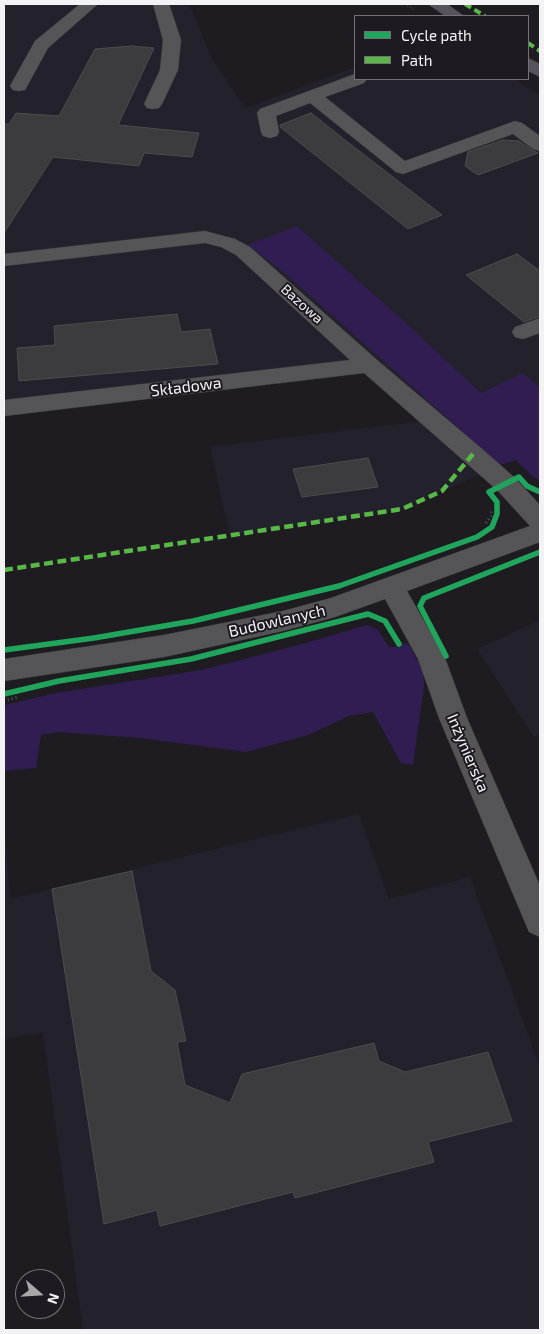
<!DOCTYPE html>
<meta charset="utf-8">
<style>
body{margin:0}
#map{position:relative;width:544px;height:1334px;overflow:hidden;background:#1e1c20;font-family:"Exo 2",sans-serif}
canvas{display:block}
.frame{position:absolute;inset:0;border:5px solid #f3f3f6;pointer-events:none}
.legend{position:absolute;left:354px;top:15px;width:175px;height:65px;box-sizing:border-box;background:#1d1b21;border:1px solid #737176;margin:0;padding:6px 9px;list-style:none;font-size:15px;color:#f3f3f6}
.legend li{display:flex;align-items:center;gap:10px;height:25px}
.legend b{width:25px;border:1px solid #737176}
.north{position:absolute;left:15px;top:1269px;width:50px;height:50px;box-sizing:border-box;background:#1d1b21;border:1px solid #737176;border-radius:50%;rotate:109deg;font-size:14px;font-weight:700;line-height:20px;text-align:center;color:#f3f3f6}
.north::after{content:'';display:block;margin:auto;width:18px;height:22px;background:#a8a8ab;clip-path:polygon(50% 0,100% 100%,50% 72%,0 100%)}
</style>
<div id="map">
<canvas width="544" height="1334"></canvas>
<div class="frame"></div>
<ul class="legend">
<li><b style="height:6px;background:#20a55d"></b>Cycle path</li>
<li><b style="height:6px;background:#58b947"></b>Path</li>
</ul>
<div class="north">N</div>
</div>
<script>
const c = document.querySelector('canvas').getContext('2d');
c.lineJoin = 'round';
function fill(path, color) {
  c.fillStyle = color;
  c.fill(path, 'evenodd');
}
function poly(rows) {
  const path = new Path2D();
  for (const r of rows) {
    path.moveTo(r[0], r[1]);
    for (let i = 2; i < r.length; i += 2) path.lineTo(r[i], r[i + 1]);
  }
  return path;
}
function stroke(path, color, width, dash) {
  c.strokeStyle = color;
  c.lineWidth = width;
  c.lineCap = dash ? 'butt' : 'round';
  c.setLineDash(dash || []);
  c.stroke(path);
}
function write(font, color, halo, rows, align = 'center') {
  c.font = font + ' "Exo 2",sans-serif';
  c.lineWidth = 4;
  c.setLineDash([]);
  c.textBaseline = 'middle';
  c.strokeStyle = halo;
  c.fillStyle = color;
  for (const [text, x, y, turn = 0] of rows) {
    c.save();
    c.translate(x, y);
    c.rotate((+turn || 0) * Math.PI / 180);
    c.textAlign = isNaN(turn) ? turn : align;
    if (halo) c.strokeText(text, 0, 0);
    c.fillText(text, 0, 0);
    c.restore();
  }
}
fill(poly([
 [4,4,189,4,213,61,245,108,355,67,355,79,515,79,540,95,540,481,515,460,500,465,402,510,230,536,210,447,431,420,368,366,4,408],
 [540,620,540,734,534,737,477,649],
 [359,814,389,899,470,877,540,1067,540,1330,83,1330,43,1033,4,1039,4,816,10,899]
]), '#23212b');
fill(poly([
 [297,226,405,322,481,393,523,373,540,388,540,481,531,475,516,460,500,465,286,274,248,245],
 [367,625,377,629,389,647,400,646,404,643,409,645,423,671,424,686,413,765,401,763,373,712,349,716,308,735,246,752,140,738,58,732,41,735,36,768,4,771,4,705,56,693,201,670,295,646]
]), '#301e52');
const building = poly([
 [132,46,154,48,118,125,199,133,192,157,144,153,139,166,53,157,4,233,4,124,9,124,16,113,59,116,95,49,132,46],
 [311,113,345,140,442,215,408,229,280,127,280,125,311,113],
 [503,140,519,141,532,150,538,153,478,175,465,166,468,152,503,140],
 [517,254,540,271,540,316,524,322,466,275,517,254],
 [177,314,181,332,210,329,218,364,19,381,17,348,55,345,54,326,177,314],
 [368,458,378,487,302,497,293,469,368,458],
 [132,871,151,971,175,990,186,1041,177,1042,185,1085,230,1103,242,1074,374,1043,379,1061,405,1072,488,1052,512,1121,428,1142,434,1162,295,1198,293,1192,160,1226,157,1210,104,1224,52,889,132,871]
]);
fill(building, '#3c3c3e');
stroke(building, '#4d4c4d', 1);
const minor = poly([
 [80,4,98,4,48,48,25,90,19,91,13,90,10,86,35,41,80,4],
 [153,4,169,4,181,40,178,70,162,104,159,108,153,109,147,108,144,104,160,70,163,40,153,4],
 [355,74,355,79,367,79,364,83,325,97,405,161,515,121,522,123,540,136,540,151,533,149,513,134,403,174,396,172,310,103,276,116,279,132,277,136,270,138,263,136,261,132,257,113,260,109,355,74],
 [205,231,235,239,250,247,377,360,481,448,515,478,540,505,540,542,407,591,445,658,467,718,540,886,540,937,529,932,439,718,418,659,385,599,335,617,283,631,164,657,4,681,4,659,164,635,283,611,331,598,530,526,497,490,364,373,4,416,4,400,350,360,236,255,221,247,205,243,4,266,4,254,205,231],
 [540,318,540,333,523,339,515,337,512,332,515,327,540,318]
]);
const major = poly([
 [428,4,447,4,464,16,445,16,428,4],
 [528,58,540,64,540,77,528,71,528,58]
]);
stroke(minor, '#3a393c', 1);
stroke(major, '#3a393c', 1);
stroke(poly([
 [405,4,413,9]
]), '#555557', 2, [0.5, 2.5]);
stroke(poly([
 [486,523,491,516,492,509],
 [4,701,18,697]
]), '#555557', 3, [1, 3]);
fill(minor, '#555457');
fill(major, '#56535c');
stroke(poly([
 [465,4,485,16],
 [528,43,540,51]
]), '#58b947', 4, [7, 4]);
stroke(poly([
 [4,570,402,509,442,491,473,454]
]), '#58b947', 4.5, [9, 4.5]);
stroke(poly([
 [4,650,94,638,193,621,339,586,477,537,492,527,497,514,497,502,489,492,519,477,527,486,540,492],
 [446,656,420,606,424,598,540,552],
 [4,694,59,681,191,659,368,614,385,621,399,644]
]), '#20a55d', 5.5);
write('14px', '#f3f3f6', '#1d1b21', [
 ["Bazowa",302,304,42]
]);
write('16px', '#f3f3f6', '#1d1b21', [
 ["Składowa",186,387,-7],
 ["Budowlanych",277,621,-13],
 ["Inżynierska",468,753,67]
]);
</script>
